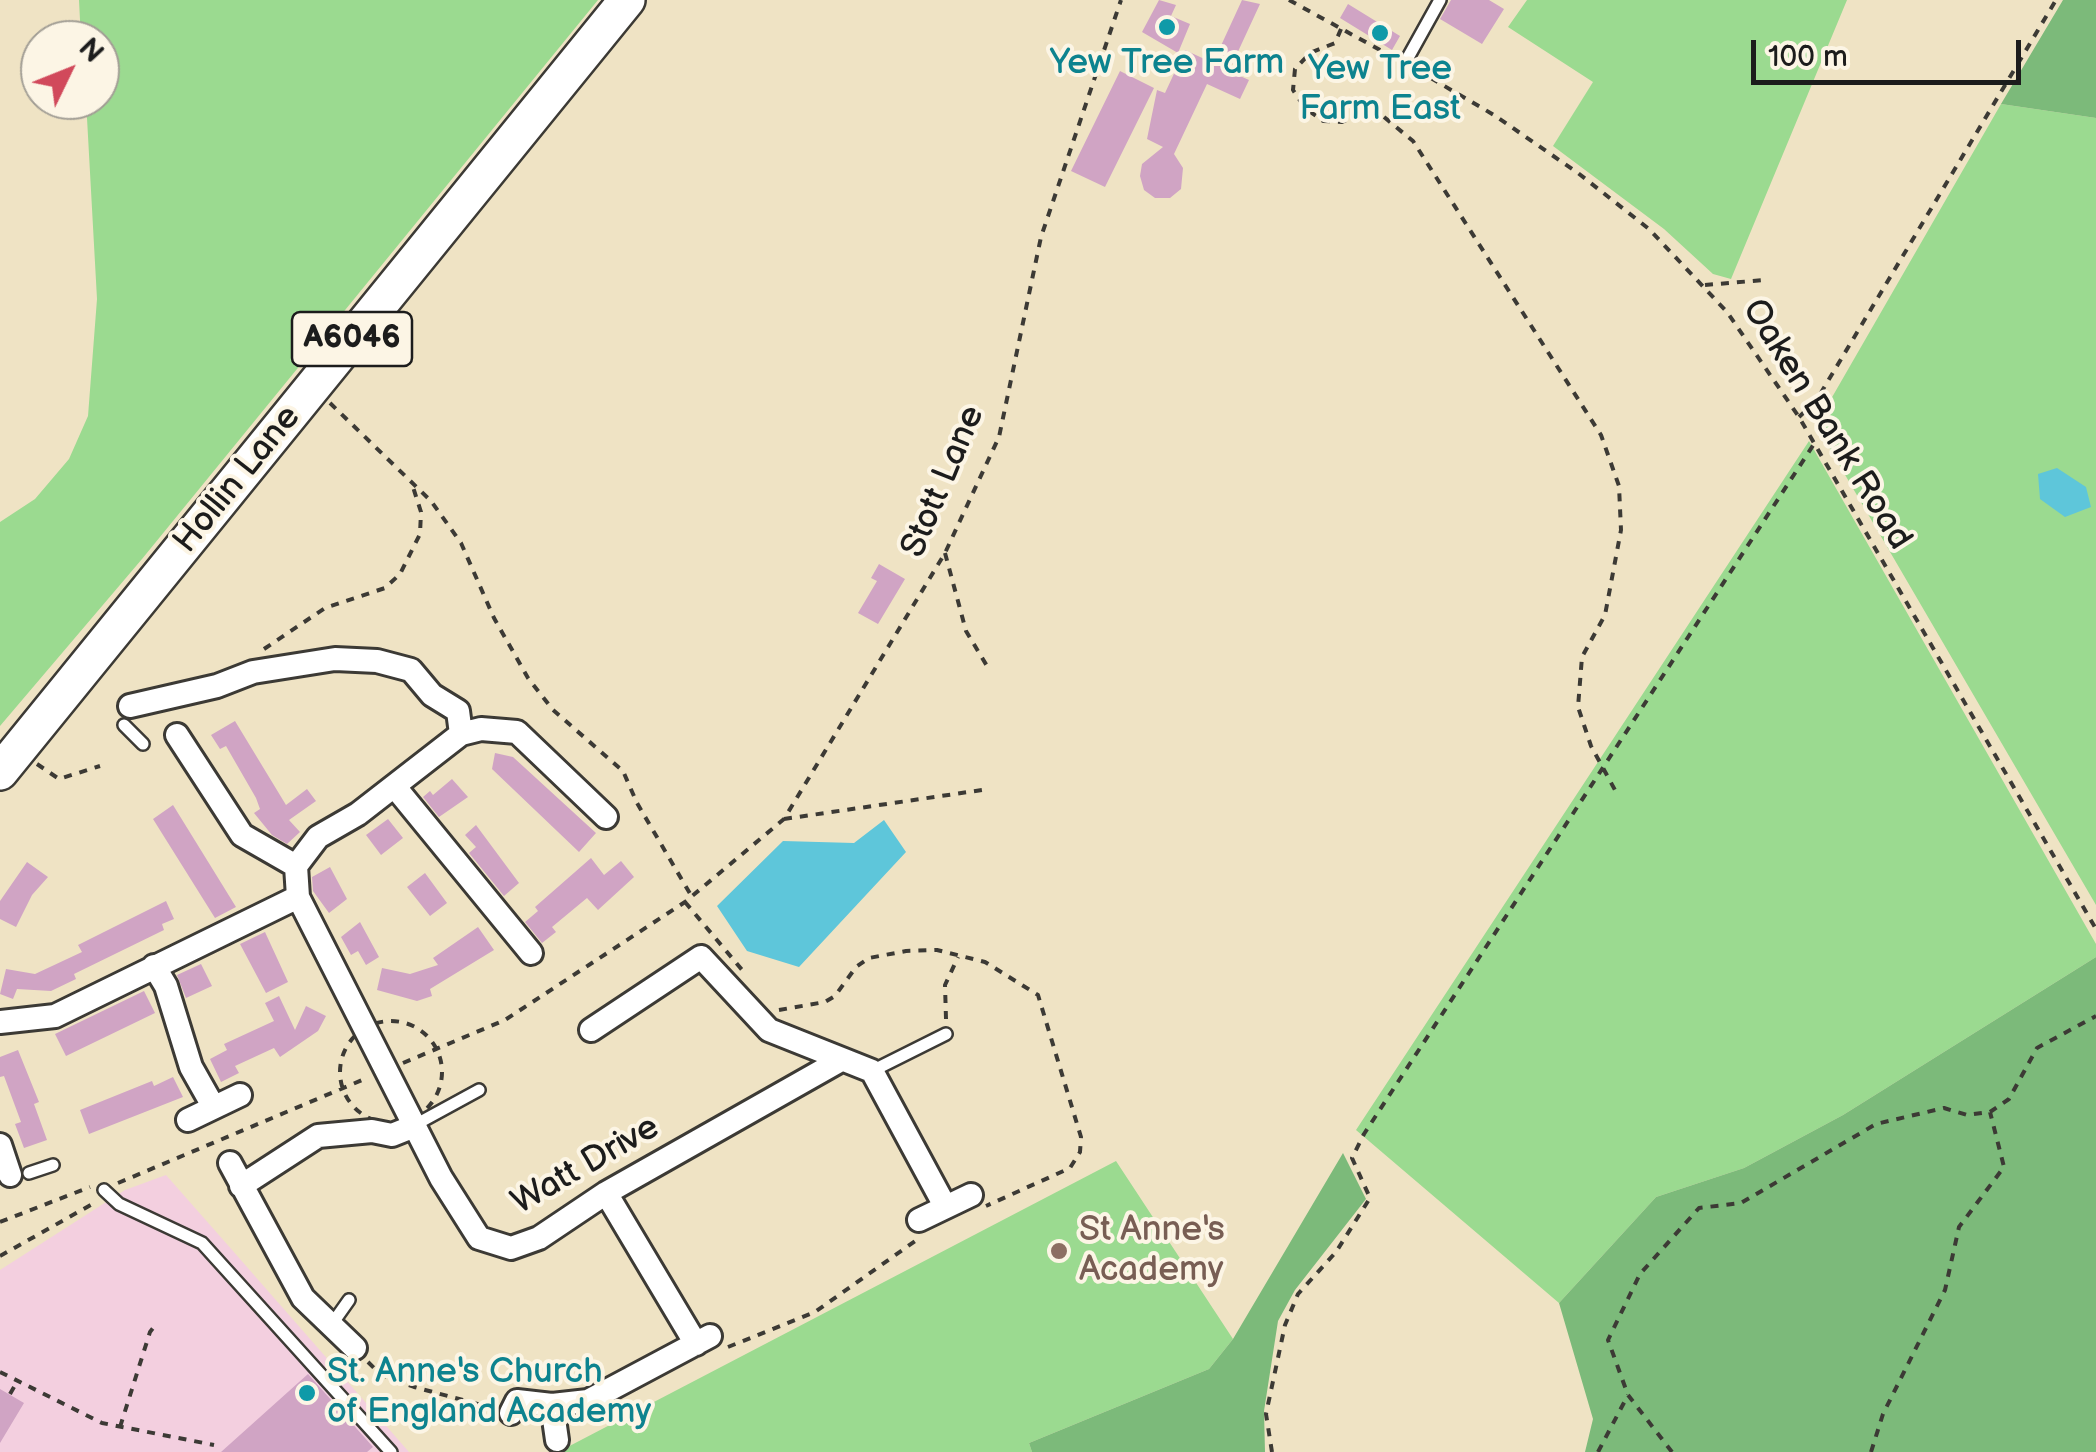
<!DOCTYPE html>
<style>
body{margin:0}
#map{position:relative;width:2096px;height:1452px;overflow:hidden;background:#efe3c4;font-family:"Balsamiq Sans",sans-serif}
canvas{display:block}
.north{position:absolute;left:20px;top:20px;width:100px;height:100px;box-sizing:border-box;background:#fcf5e5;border:2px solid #a29e95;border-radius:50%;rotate:47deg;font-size:28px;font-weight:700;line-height:40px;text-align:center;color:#1c1c1c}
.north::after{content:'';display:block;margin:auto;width:35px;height:45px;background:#d1495b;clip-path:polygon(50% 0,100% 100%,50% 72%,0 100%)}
.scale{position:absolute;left:1751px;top:40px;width:270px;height:45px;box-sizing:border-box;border:5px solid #1c1c1c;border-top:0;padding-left:12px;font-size:30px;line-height:35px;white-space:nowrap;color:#1c1c1c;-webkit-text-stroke:8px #fcf5e5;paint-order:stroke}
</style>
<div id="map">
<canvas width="2096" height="1452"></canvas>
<div class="north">N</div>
<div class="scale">100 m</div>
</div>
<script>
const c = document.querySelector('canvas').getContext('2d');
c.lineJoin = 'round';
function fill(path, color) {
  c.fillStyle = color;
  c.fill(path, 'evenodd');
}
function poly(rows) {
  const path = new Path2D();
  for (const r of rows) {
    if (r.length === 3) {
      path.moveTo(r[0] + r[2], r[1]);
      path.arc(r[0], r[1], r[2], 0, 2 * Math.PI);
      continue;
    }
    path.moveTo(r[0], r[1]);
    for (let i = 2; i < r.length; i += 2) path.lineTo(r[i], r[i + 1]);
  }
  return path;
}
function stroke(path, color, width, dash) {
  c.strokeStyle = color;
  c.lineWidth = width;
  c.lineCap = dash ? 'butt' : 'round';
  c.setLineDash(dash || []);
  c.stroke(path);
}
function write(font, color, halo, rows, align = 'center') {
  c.font = font + ' "Balsamiq Sans",sans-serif';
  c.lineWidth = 8;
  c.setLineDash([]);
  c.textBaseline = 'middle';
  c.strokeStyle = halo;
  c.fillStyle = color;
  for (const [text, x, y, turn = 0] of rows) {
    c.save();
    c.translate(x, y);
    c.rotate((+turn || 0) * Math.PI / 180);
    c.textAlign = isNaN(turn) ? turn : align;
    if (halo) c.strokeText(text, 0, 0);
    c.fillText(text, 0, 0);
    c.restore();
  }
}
fill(poly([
 [166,1175,233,1251,409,1452,0,1452,0,1270,125,1190]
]), '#f3cfdf');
fill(poly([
 [79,0,598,0,142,559,0,726,0,522,35,499,69,459,88,416,97,299,86,100,100,100,100,40,81,40],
 [1527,0,1847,0,1731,279,1713,274,1664,229,1553,146,1593,82,1508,27],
 [2001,104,2096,118,2096,905,1816,425],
 [1809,441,2096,944,2096,957,1843,1115,1744,1168,1656,1197,1559,1303,1356,1130],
 [1116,1161,1233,1339,1209,1369,1029,1443,1032,1452,558,1452]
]), '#9bda90');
fill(poly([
 [2063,0,2096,0,2096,118,2001,104],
 [2096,957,2096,1452,1585,1452,1593,1419,1559,1303,1656,1197,1744,1168,1843,1115],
 [1343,1153,1366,1199,1295,1290,1278,1321,1264,1411,1265,1452,1032,1452,1029,1443,1209,1369,1233,1339]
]), '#7cba7a');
fill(poly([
 [2057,468,2086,487,2091,507,2065,517,2040,499,2038,474],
 [884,820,906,852,799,967,747,951,717,906,783,841,854,843]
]), '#5ec6da');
fill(poly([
 [1159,0,1176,5,1171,16,1190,24,1178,53,1142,32],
 [1242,0,1260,4,1229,71,1249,80,1240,99,1207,84,1174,154,1183,168,1181,189,1170,198,1155,198,1144,190,1140,176,1142,164,1163,147,1147,139,1157,90,1165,93,1185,50,1213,63],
 [1451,0,1489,0,1504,9,1482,44,1440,19],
 [1348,4,1400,36,1392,50,1340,18],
 [1120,71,1154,88,1105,187,1071,171],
 [879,564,905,579,878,624,858,613,877,581,871,578],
 [235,721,286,805,307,789,316,801,289,820,300,832,287,844,272,835,254,813,260,809,256,798,226,746,220,749,211,735],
 [495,753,513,757,596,833,579,852,492,769],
 [452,779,468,797,439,817,423,797,430,791,433,795],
 [173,805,236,907,215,918,153,819],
 [388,819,403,838,381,855,366,835],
 [476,825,519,883,504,896,469,853,476,847,465,835],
 [591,858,604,875,621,861,634,877,598,910,587,898,552,927,556,932,542,943,525,922,538,911,535,907],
 [27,862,48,877,32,895,16,927,0,919,0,901],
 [330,867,347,899,329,913,313,891,312,877],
 [425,873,447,903,430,916,407,887],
 [166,901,174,919,162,924,164,930,74,974,76,979,51,991,17,989,13,999,0,994,6,969,35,974,82,952,78,945],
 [360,922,379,957,366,965,358,951,351,955,341,937],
 [478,927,494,950,430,989,432,996,417,1001,377,990,382,968,410,974,438,965,433,958],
 [265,932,288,982,266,993,240,944],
 [201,964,212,986,186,998,177,975],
 [144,991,155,1013,66,1056,55,1034],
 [279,996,295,1030,306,1006,326,1016,318,1031,280,1057,274,1048,235,1066,239,1073,221,1082,210,1059,227,1050,224,1044,274,1021,265,1003],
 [18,1050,39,1102,34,1104,47,1140,24,1148,15,1124,21,1122,4,1076,0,1077,0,1057],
 [173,1077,183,1097,89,1134,80,1110,152,1081,154,1086],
 [308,1374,373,1447,367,1452,221,1452],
 [0,1389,24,1403,0,1443]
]), '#d0a4c4');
const lane = poly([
 [1405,63,1440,0],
 [124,725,143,744],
 [872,1071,946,1034],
 [413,1126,479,1090],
 [29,1173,53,1165],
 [104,1190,119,1204,202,1243,391,1452],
 [332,1324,349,1300]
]);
const street = poly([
 [130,706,217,686,253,672,335,659,377,661,411,670,432,695,458,711,461,734],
 [177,735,242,835,296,866],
 [395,787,531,953],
 [298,897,441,1178,479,1238,511,1248,539,1238,606,1193,841,1060],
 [154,966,166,986,191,1067,213,1106],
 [0,1022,55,1016,298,897,296,866,318,837,358,814,461,734,481,729,517,732,606,817],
 [591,1030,701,957,769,1030,872,1071,945,1206],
 [188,1120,240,1095],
 [0,1145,10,1175],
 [230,1163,303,1298,355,1348],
 [241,1186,318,1136,372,1131,392,1135,412,1127],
 [606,1193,696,1344],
 [919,1220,971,1195],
 [552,1405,557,1440],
 [511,1413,517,1401,552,1405,588,1401,710,1336]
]);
const primary = poly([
 [0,772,627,0]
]);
stroke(lane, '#3c3a35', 16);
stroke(street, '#3c3a35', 28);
stroke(primary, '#3c3a35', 40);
stroke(poly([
 [1289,0,1391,56],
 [1341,29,1335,43,1310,53,1295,69,1293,90,1305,108,1323,121,1342,122,1360,114,1384,117,1413,141,1601,435,1619,486,1621,530,1605,615,1582,657,1578,707,1591,746,1615,790],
 [1417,70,1494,115,1578,173,1649,229,1727,312,1799,417,2096,929],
 [1705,285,1764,280],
 [330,403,431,501,461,543,494,618,528,678,553,710,623,771,637,803,692,897],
 [1804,412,1835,432,1856,458],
 [1799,417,1816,401,2056,0],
 [945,553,966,631,990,671],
 [264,649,325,608,385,588,400,574,420,534,421,512,413,487],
 [37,764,59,779,100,766],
 [784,819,982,790],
 [685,902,743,971],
 [779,1010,825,1002,835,996,856,967,869,958,906,951,937,950,985,962,1038,995,1081,1137,1080,1152,1070,1168,986,1206],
 [946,1019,945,985,958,957],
 [391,1072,51],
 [403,1063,505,1020,685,902,784,819,945,553,999,437,1041,237,1121,0],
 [118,1183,367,1078],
 [0,1222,90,1187],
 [0,1256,96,1202],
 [728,1347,815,1312,918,1239],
 [368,1362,380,1374,414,1387,493,1408],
 [0,1372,102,1423,214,1445],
 [10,1394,17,1382],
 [120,1427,150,1332,157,1323],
 [1272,1452,1266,1414,1285,1325,1298,1294,1336,1252,1370,1198,1352,1158,1364,1134,1814,444],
 [1598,1452,1628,1395],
 [1672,1452,1628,1395,1608,1340,1640,1274,1699,1208,1741,1203,1876,1124,1944,1108,1967,1115,1990,1112,2009,1099,2037,1048,2096,1016],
 [1871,1452,1883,1414,1945,1290,1959,1227,2004,1167,1990,1112]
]), '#3c3a35', 4, [8, 8]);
stroke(lane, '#fff', 11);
stroke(street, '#fff', 22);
stroke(primary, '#fff', 35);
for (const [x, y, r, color] of [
 [1167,27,10,"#0f9aa8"],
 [1380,33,10,"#0f9aa8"],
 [1059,1251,10,"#8d6e63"],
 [307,1393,10,"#0f9aa8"]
]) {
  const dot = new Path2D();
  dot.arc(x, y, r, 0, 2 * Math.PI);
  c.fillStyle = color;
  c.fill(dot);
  stroke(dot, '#fcf5e5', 4);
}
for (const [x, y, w] of [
 [352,339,120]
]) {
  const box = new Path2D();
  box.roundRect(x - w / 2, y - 27, w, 54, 8);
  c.fillStyle = '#fcf5e5';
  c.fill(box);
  stroke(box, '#1c1c1c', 2.5);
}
write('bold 32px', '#1c1c1c', null, [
 ["A6046",352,339]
]);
write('35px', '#0d838f', '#fcf5e5', [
 ["Yew Tree Farm",1167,64],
 ["Yew Tree",1380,70],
 ["Farm East",1380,110],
 ["St. Anne's Church",327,1373,"left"],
 ["of England Academy",327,1413,"left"]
]);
write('35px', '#1c1c1c', '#fcf5e5', [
 ["Oaken Bank Road",1826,425,58],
 ["Hollin Lane",238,480,-51],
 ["Stott Lane",944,482,-67],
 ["Watt Drive",586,1166,-30]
]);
write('35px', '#785e54', '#fcf5e5', [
 ["St Anne's",1079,1231],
 ["Academy",1079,1271]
], 'left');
</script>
